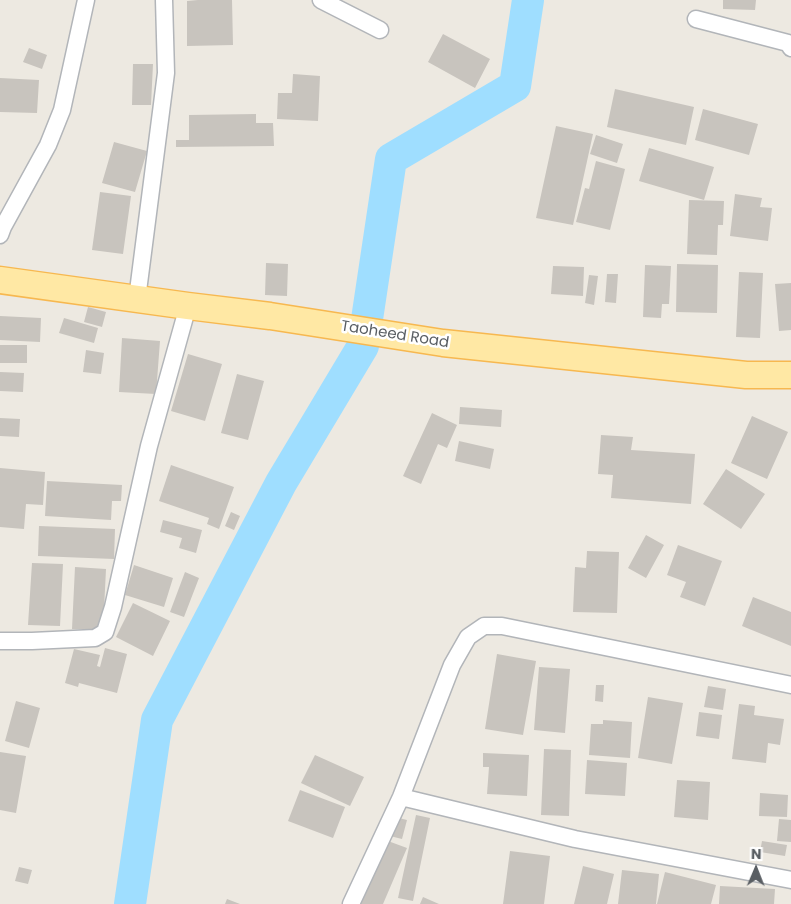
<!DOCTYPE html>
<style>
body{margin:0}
#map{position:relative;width:791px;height:904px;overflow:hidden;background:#ede9e1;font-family:Poppins,sans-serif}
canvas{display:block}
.north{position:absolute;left:731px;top:844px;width:50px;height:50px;-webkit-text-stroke:4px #fff;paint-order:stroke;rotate:1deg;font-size:14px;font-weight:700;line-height:20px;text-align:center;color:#595e63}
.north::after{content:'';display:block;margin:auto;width:18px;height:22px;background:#595e63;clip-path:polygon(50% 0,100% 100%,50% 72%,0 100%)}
</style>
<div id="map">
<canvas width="791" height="904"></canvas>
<div class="north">N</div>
</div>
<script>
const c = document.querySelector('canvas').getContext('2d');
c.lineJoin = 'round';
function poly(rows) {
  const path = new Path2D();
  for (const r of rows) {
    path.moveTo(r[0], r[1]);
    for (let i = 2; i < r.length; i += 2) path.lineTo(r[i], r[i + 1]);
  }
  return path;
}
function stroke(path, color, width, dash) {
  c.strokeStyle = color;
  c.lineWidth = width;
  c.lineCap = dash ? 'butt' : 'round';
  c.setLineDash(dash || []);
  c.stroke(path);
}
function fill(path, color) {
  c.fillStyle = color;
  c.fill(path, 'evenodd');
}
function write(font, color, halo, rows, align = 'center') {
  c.font = font + ' Poppins,sans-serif';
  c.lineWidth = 5;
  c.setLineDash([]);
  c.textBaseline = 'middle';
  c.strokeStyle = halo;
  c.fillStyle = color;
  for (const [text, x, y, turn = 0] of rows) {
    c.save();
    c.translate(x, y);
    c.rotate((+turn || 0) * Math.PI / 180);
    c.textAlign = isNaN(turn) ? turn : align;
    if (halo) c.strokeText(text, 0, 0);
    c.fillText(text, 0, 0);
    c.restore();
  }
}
stroke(poly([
 [130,904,157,720,281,483,363,346,391,159,515,86,528,0]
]), '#9fdeff', 32);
fill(poly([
 [198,0,232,0,233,45,187,46,187,1],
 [723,0,756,0,755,10,723,9],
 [443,34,490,59,475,88,428,62],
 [29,48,47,55,42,69,23,62],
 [133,64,153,64,151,105,132,105],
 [293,74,320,76,318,121,277,119,278,93,292,93],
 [0,78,39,80,37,113,0,112],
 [615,89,694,107,686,145,607,127],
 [703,109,758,124,749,155,695,140],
 [256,114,256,123,273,123,274,146,176,147,176,140,189,140,189,115],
 [556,126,593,134,573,225,536,218],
 [596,135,623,144,617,163,590,154],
 [114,142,147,151,135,192,102,183],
 [649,148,714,167,704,200,639,181],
 [596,161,625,169,610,230,576,222,585,188,589,189],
 [100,192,131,196,123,254,92,250],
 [735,194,762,198,760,207,772,208,768,241,730,236],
 [689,200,724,201,723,225,718,225,717,255,687,254],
 [266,263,288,264,287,296,265,295],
 [677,264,718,265,717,313,676,312],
 [645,265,671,266,669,304,662,304,661,318,643,317],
 [553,266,584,267,583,296,551,294],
 [739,272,763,273,760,338,736,337],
 [607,274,618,274,616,303,605,302],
 [589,275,598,276,594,305,585,303],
 [791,283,791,330,779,331,775,284],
 [88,307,106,312,102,327,84,322],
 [0,316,41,318,40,342,0,340],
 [64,318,98,328,94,343,59,333],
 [122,338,160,341,156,394,119,392],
 [0,345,27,345,27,363,0,363],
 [86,350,104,353,101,374,83,372],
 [188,354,222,364,205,421,171,411],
 [0,372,24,373,23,392,0,391],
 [237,374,264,381,248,440,221,433],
 [460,407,502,410,501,427,459,424],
 [432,413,457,425,447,448,438,444,421,484,403,476],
 [752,416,788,432,767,479,731,463],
 [0,418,20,419,19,437,0,436],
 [601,435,633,437,631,450,695,454,691,504,611,498,613,475,598,474],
 [459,441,494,449,490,469,455,461],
 [171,465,234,487,219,529,207,524,209,518,159,501],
 [0,468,45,472,43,505,26,504,24,529,0,527],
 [726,469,765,494,741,529,703,504],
 [47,481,122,485,121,501,112,501,111,520,45,516],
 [231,512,240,516,234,530,225,526],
 [163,520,202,530,196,553,179,548,182,538,160,532],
 [39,526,115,529,114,559,38,556],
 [646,535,664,545,646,578,628,568],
 [678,545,722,561,705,606,680,597,686,582,667,575],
 [587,551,619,552,617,613,573,612,575,567,586,568],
 [32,563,63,564,60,626,28,625],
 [134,565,173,578,164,607,125,595],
 [75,567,106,569,103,630,72,629],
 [185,572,199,578,184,617,170,612],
 [753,597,791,612,791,646,742,626],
 [133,603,170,621,153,656,116,637],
 [105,648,127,654,117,693,79,683,78,687,65,683,74,649,100,655,97,666,100,667],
 [497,654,536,661,523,735,485,729],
 [539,667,570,669,565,733,534,730],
 [596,685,604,685,603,702,595,701],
 [708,686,726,689,723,710,704,707],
 [648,697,683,703,672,764,638,758],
 [16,701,40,708,29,748,5,741],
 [739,704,755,706,754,715,784,719,780,745,768,743,766,763,732,759],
 [699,712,722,715,719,739,696,736],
 [603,720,632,722,630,758,589,755,591,724,603,724],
 [544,749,571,750,569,816,541,815],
 [0,752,26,756,16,813,0,810],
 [483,753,529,755,527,796,487,794,489,767,483,767],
 [315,755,364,777,350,806,301,783],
 [587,760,627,763,625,796,585,794],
 [677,780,710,782,708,820,674,817],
 [300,790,345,807,333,838,288,821],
 [760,793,788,795,787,817,759,816],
 [416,815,430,818,413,901,398,898],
 [395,817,407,820,402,839,390,836],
 [779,819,791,820,791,842,777,841],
 [388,841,407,848,383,904,361,904],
 [762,841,787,845,785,856,760,852],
 [510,851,550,856,544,904,503,904],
 [583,866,614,874,607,904,574,904],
 [19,867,32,870,28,884,15,881],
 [622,870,659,874,656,904,618,904],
 [665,872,716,885,711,904,657,904],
 [720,886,775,889,774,904,719,904],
 [423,897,439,904,420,904],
 [227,899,240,904,225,904]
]), '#c8c4be');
const street = poly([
 [321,0,380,30],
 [696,19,788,43,791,48],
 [0,235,3,227,48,145,62,110,86,0],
 [137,299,166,73,164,0],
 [0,641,32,641,95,638,105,632,113,607,149,446,188,306],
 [401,797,575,839,791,880],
 [351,904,401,797,452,665,468,637,484,626,502,626,791,685]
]);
const primary = poly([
 [0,280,188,306,270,316,443,343,746,375,791,375]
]);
stroke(street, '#b2b5b9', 19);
stroke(primary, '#f7b850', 29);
stroke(street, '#fff', 16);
stroke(primary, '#ffe8a4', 26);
write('15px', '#595e63', '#fff', [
 ["Taoheed Road",395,335,9]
]);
</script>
